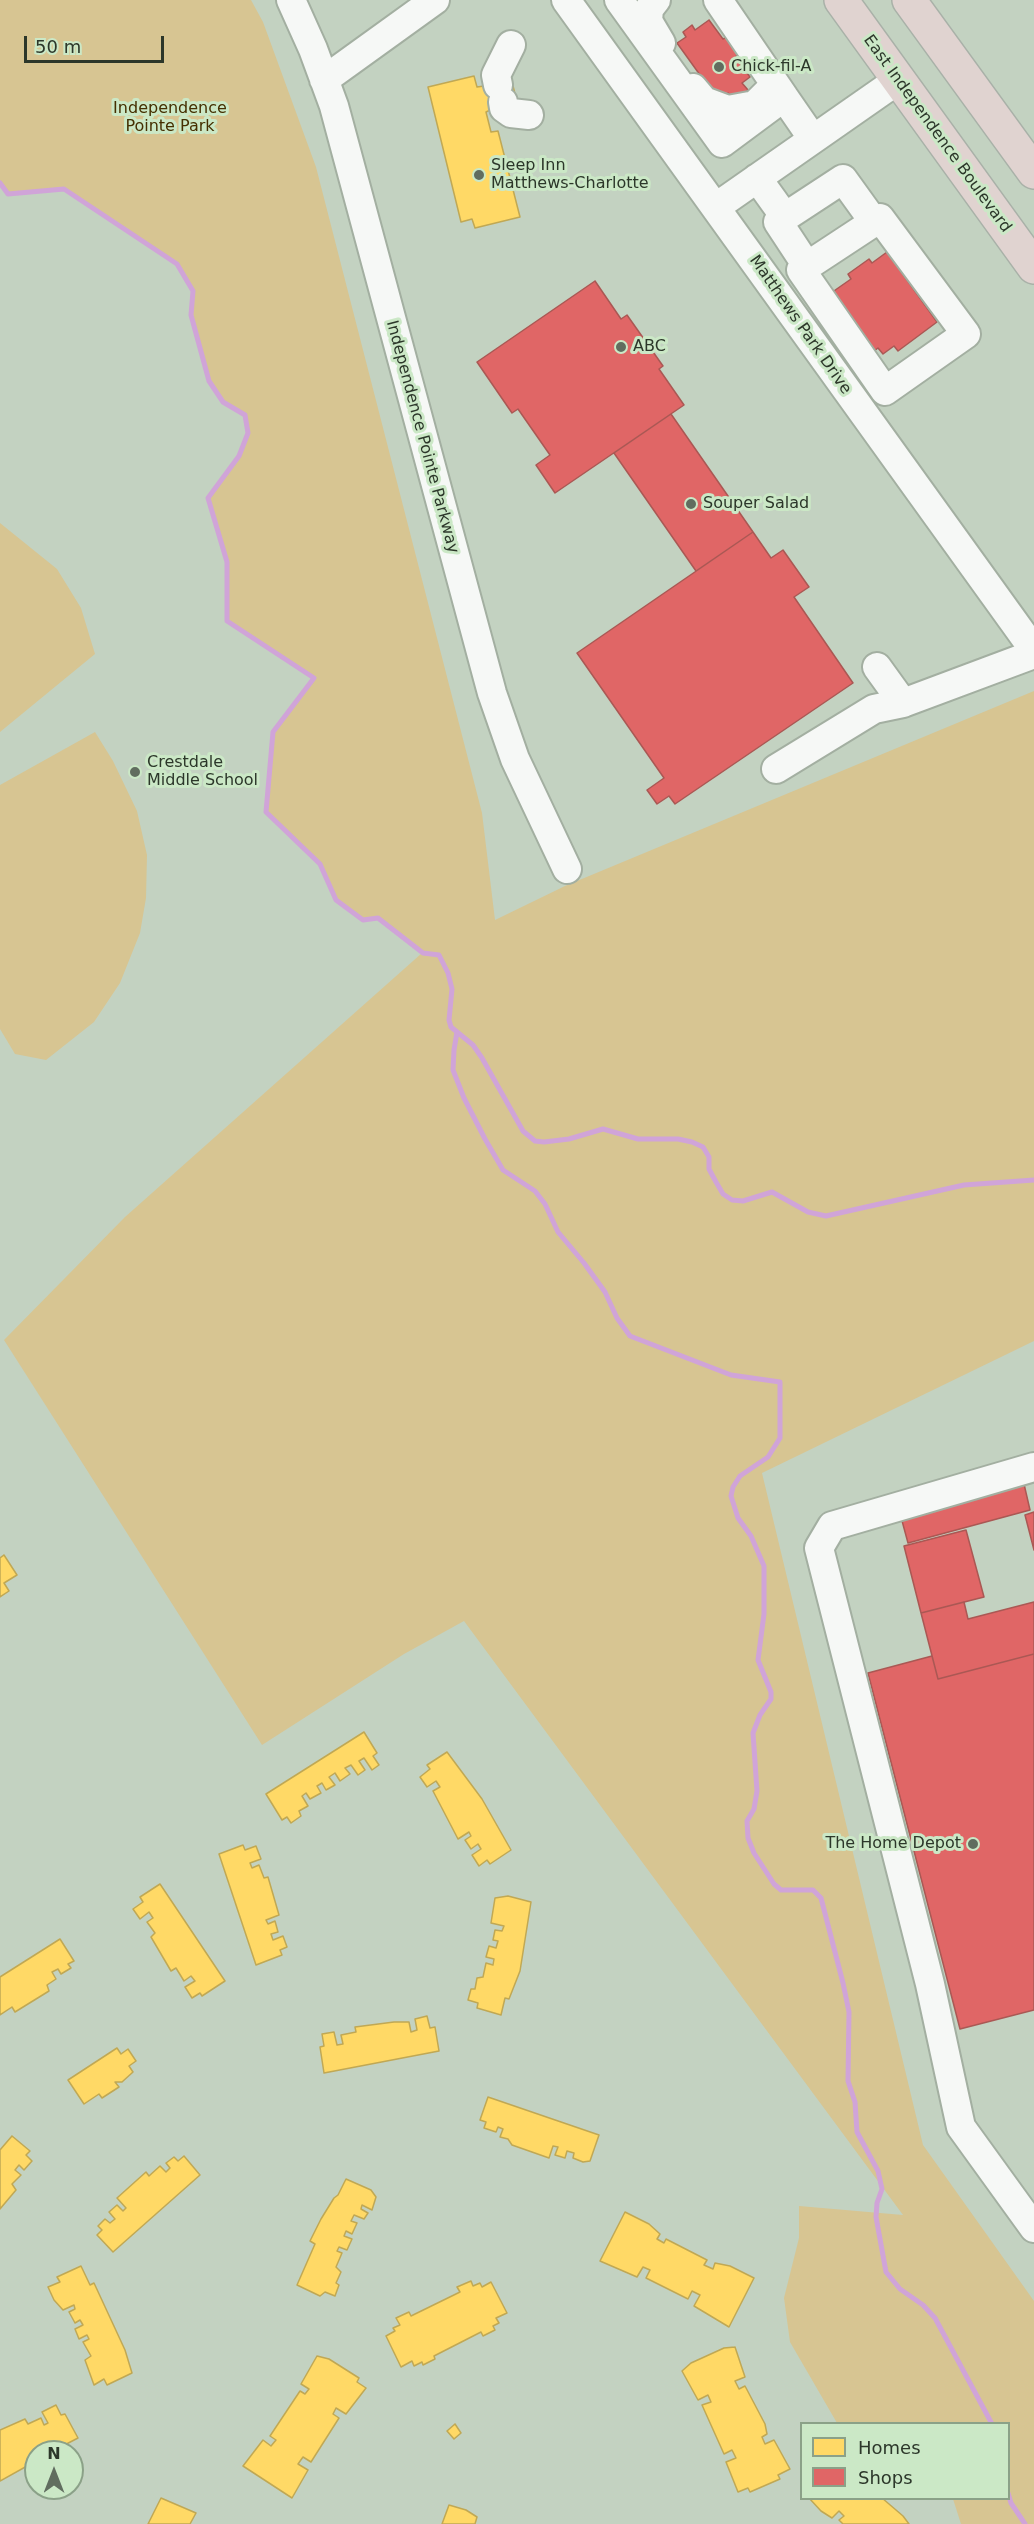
<!DOCTYPE html>
<style>
body{margin:0}
#map{position:relative;width:1034px;height:2524px;overflow:hidden;background:#c3d2c1;font-family:"DejaVu Sans",sans-serif}
canvas{display:block}
.legend{position:absolute;left:800px;top:2422px;width:210px;height:78px;box-sizing:border-box;background:#cbe8c6;border:2px solid #8ba188;margin:0;padding:8px 10px;list-style:none;font-size:18px;color:#2c372a}
.legend li{display:flex;align-items:center;gap:12px;height:30px}
.legend b{width:30px;border:2px solid #8ba188}
.north{position:absolute;left:24px;top:2440px;width:60px;height:60px;box-sizing:border-box;background:#cbe8c6;border:2px solid #8ba188;border-radius:50%;rotate:0deg;font-size:16px;font-weight:700;line-height:24px;text-align:center;color:#2c372a}
.north::after{content:'';display:block;margin:auto;width:21px;height:27px;background:#616d5f;clip-path:polygon(50% 0,100% 100%,50% 72%,0 100%)}
.scale{position:absolute;left:24px;top:36px;width:140px;height:27px;box-sizing:border-box;border:3px solid #2c372a;border-top:0;padding-left:8px;font-size:18px;line-height:21px;white-space:nowrap;color:#2c372a;-webkit-text-stroke:4px #cbe8c6;paint-order:stroke}
</style>
<div id="map">
<canvas width="1034" height="2524"></canvas>
<ul class="legend">
<li><b style="height:16px;background:#ffd966"></b>Homes</li>
<li><b style="height:16px;background:#e06666"></b>Shops</li>
</ul>
<div class="north">N</div>
<div class="scale">50 m</div>
</div>
<script>
const c = document.querySelector('canvas').getContext('2d');
c.lineJoin = 'round';
function fill(path, color) {
  c.fillStyle = color;
  c.fill(path, 'evenodd');
}
function poly(rows) {
  const path = new Path2D();
  for (const r of rows) {
    path.moveTo(r[0], r[1]);
    for (let i = 2; i < r.length; i += 2) path.lineTo(r[i], r[i + 1]);
  }
  return path;
}
function stroke(path, color, width, dash) {
  c.strokeStyle = color;
  c.lineWidth = width;
  c.lineCap = dash ? 'butt' : 'round';
  c.setLineDash(dash || []);
  c.stroke(path);
}
function write(font, color, halo, rows, align = 'center') {
  c.font = font + ' "DejaVu Sans",sans-serif';
  c.lineWidth = 6;
  c.setLineDash([]);
  c.textBaseline = 'middle';
  c.strokeStyle = halo;
  c.fillStyle = color;
  for (const [text, x, y, turn = 0] of rows) {
    c.save();
    c.translate(x, y);
    c.rotate((+turn || 0) * Math.PI / 180);
    c.textAlign = isNaN(turn) ? turn : align;
    if (halo) c.strokeText(text, 0, 0);
    c.fillText(text, 0, 0);
    c.restore();
  }
}
fill(poly([
 [0,0,251,0,263,22,316,167,482,813,495,920,565,886,1034,691,1034,1341,762,1473,923,2145,1034,2301,1034,2524,961,2524,953,2499,1008,2498,1008,2424,837,2423,790,2342,784,2298,799,2238,799,2206,903,2215,464,1621,404,1654,262,1745,4,1340,125,1217,422,953,378,918,363,920,336,900,320,864,266,812,273,732,313,678,227,621,227,562,208,498,239,456,248,433,245,415,223,402,209,381,191,315,193,291,177,264,64,189,8,194,0,183],
 [0,523,57,569,81,608,95,654,0,732],
 [95,732,113,761,137,811,147,855,146,898,140,933,120,983,94,1022,46,1060,15,1054,0,1029,0,785]
]), '#d7c592');
const homes = poly([
 [474,76,477,87,512,82,516,98,486,112,491,132,498,131,520,217,475,228,472,219,461,222,428,87,474,76],
 [4,1555,17,1575,4,1583,9,1591,0,1597,0,1558,4,1555],
 [364,1732,377,1753,373,1756,379,1765,372,1770,364,1758,359,1761,365,1770,358,1775,351,1765,345,1768,350,1774,340,1781,335,1773,329,1777,335,1785,326,1790,322,1783,317,1786,321,1793,310,1799,306,1793,302,1796,308,1806,299,1811,301,1816,291,1823,287,1817,282,1820,266,1794,364,1732],
 [447,1752,482,1799,511,1850,490,1864,487,1860,479,1866,472,1855,481,1849,478,1844,471,1849,465,1840,471,1836,469,1832,458,1839,433,1791,440,1787,436,1781,427,1787,420,1777,430,1769,427,1765,447,1752],
 [243,1845,245,1850,256,1846,261,1859,250,1863,252,1868,259,1865,264,1878,268,1877,279,1915,266,1920,268,1924,275,1921,278,1932,271,1934,273,1940,283,1936,287,1947,280,1950,282,1955,256,1965,219,1854,243,1845],
 [160,1884,225,1981,202,1996,200,1993,192,1998,185,1987,195,1981,191,1976,184,1981,176,1968,171,1971,151,1937,155,1933,147,1922,153,1918,149,1912,140,1919,133,1909,143,1902,140,1897,160,1884],
 [508,1896,531,1902,520,1971,509,1999,505,1998,501,2015,477,2008,478,2003,468,2000,471,1989,475,1989,477,1978,483,1977,486,1963,493,1965,494,1959,486,1957,489,1946,496,1948,498,1941,493,1940,495,1930,502,1931,504,1926,491,1923,495,1898,508,1896],
 [60,1939,74,1961,68,1964,71,1968,61,1974,58,1969,52,1972,56,1979,47,1985,49,1991,15,2012,12,2007,0,2015,0,1977,60,1939],
 [427,2016,430,2028,435,2027,439,2051,324,2073,320,2047,324,2046,322,2034,334,2032,337,2045,343,2044,341,2035,356,2032,355,2027,394,2022,409,2022,411,2032,417,2030,415,2019,427,2016],
 [117,2048,121,2054,128,2049,136,2061,129,2066,133,2072,122,2082,115,2082,119,2087,102,2098,99,2094,84,2104,68,2080,117,2048],
 [488,2097,599,2135,590,2161,583,2162,573,2158,574,2153,567,2151,565,2158,555,2155,558,2147,553,2146,549,2158,512,2145,508,2139,500,2137,503,2129,498,2127,496,2132,484,2128,486,2122,480,2120,488,2097],
 [12,2136,30,2151,26,2155,32,2161,24,2170,19,2165,15,2170,21,2175,12,2184,16,2190,0,2209,0,2150,12,2136],
 [184,2156,200,2175,113,2252,97,2235,102,2230,98,2226,105,2219,110,2223,115,2219,109,2212,117,2205,123,2211,126,2208,117,2198,146,2172,149,2176,160,2166,166,2172,170,2168,166,2163,174,2157,178,2161,184,2156],
 [346,2179,371,2190,376,2197,372,2210,362,2205,361,2209,368,2213,364,2219,354,2215,351,2221,357,2223,352,2234,346,2231,344,2236,352,2239,347,2250,339,2247,337,2251,342,2253,336,2267,341,2272,336,2283,339,2285,335,2296,325,2292,320,2296,297,2285,315,2244,310,2241,321,2219,334,2198,338,2195,346,2179],
 [625,2212,649,2224,660,2234,657,2239,664,2243,666,2239,707,2260,704,2265,713,2269,715,2263,730,2266,754,2278,729,2327,694,2306,700,2295,692,2291,688,2299,646,2278,650,2270,643,2267,637,2277,600,2261,625,2212],
 [81,2266,90,2285,94,2283,125,2350,132,2373,107,2385,104,2379,94,2385,85,2360,91,2356,83,2342,89,2339,87,2335,79,2339,75,2329,83,2325,80,2320,75,2323,69,2312,75,2309,74,2305,63,2310,54,2300,48,2287,60,2282,57,2277,81,2266],
 [471,2281,473,2286,480,2283,482,2287,491,2282,507,2313,496,2318,499,2323,493,2326,495,2330,483,2336,481,2332,434,2356,435,2359,423,2365,422,2362,414,2366,412,2361,401,2367,386,2336,395,2331,393,2328,400,2325,396,2318,409,2312,411,2316,460,2292,457,2287,471,2281],
 [735,2347,745,2377,735,2381,739,2389,745,2386,765,2424,767,2434,762,2437,765,2444,774,2440,790,2469,778,2475,780,2479,750,2492,748,2488,738,2492,726,2462,736,2458,732,2450,724,2454,702,2405,711,2402,708,2395,698,2400,682,2371,691,2363,724,2348,735,2347],
 [317,2356,329,2359,359,2378,357,2382,366,2388,346,2414,336,2408,333,2414,339,2418,311,2462,303,2457,298,2464,308,2470,292,2498,243,2466,263,2440,271,2446,276,2440,270,2436,300,2391,305,2394,309,2389,301,2384,317,2356],
 [56,2405,61,2415,65,2414,78,2438,51,2452,36,2452,36,2461,0,2481,0,2430,25,2419,28,2424,41,2418,44,2425,48,2423,42,2412,56,2405],
 [455,2424,461,2433,454,2439,447,2431,455,2424],
 [161,2498,196,2513,190,2524,148,2524,161,2498],
 [809,2498,882,2498,903,2516,909,2524,843,2524,839,2520,844,2516,839,2511,832,2518,821,2511,809,2498],
 [449,2505,466,2510,477,2517,475,2524,442,2524,449,2505]
]);
fill(homes, '#ffd966');
stroke(homes, '#c0a854', 1.5);
const shops = poly([
 [709,20,723,39,727,37,739,54,735,57,750,77,742,83,748,90,733,100,728,93,718,100,677,43,686,37,683,32,692,25,695,30,709,20],
 [887,252,937,322,898,351,894,346,883,354,878,348,870,354,831,293,851,279,848,274,869,259,872,263,887,252],
 [595,281,621,319,627,315,663,366,659,369,684,405,555,493,536,465,550,455,518,409,512,413,477,362,595,281],
 [671,414,753,532,696,571,614,453,671,414],
 [753,532,771,558,783,550,809,587,794,597,853,683,675,804,669,796,657,804,647,790,664,778,577,653,753,532],
 [1024,1484,1030,1510,908,1543,901,1517,1024,1484],
 [1034,1512,1034,1550,1025,1515,1034,1512],
 [966,1530,984,1597,921,1613,904,1546,966,1530],
 [964,1602,968,1619,1034,1602,1034,1654,938,1679,921,1613,964,1602],
 [1034,1654,1034,2010,960,2029,868,1673,932,1656,938,1679,1034,1654]
]);
fill(shops, '#e06666');
stroke(shops, '#aa5854', 1.5);
stroke(poly([
 [0,183,8,194,64,189,177,264,193,291,191,315,209,381,223,402,245,415,248,433,239,456,208,498,227,562,227,621,314,678,273,732,266,812,320,864,336,900,363,920,378,918,423,953,439,955,448,973,452,989,449,1020,451,1027,473,1045,482,1058,523,1131,535,1141,544,1142,569,1139,603,1129,638,1139,678,1139,692,1142,703,1147,709,1157,709,1169,716,1182,723,1194,732,1200,743,1201,772,1192,808,1212,826,1216,964,1185,1034,1180],
 [457,1032,454,1050,453,1070,464,1098,485,1139,503,1170,535,1191,545,1204,558,1232,584,1263,605,1292,617,1318,630,1336,731,1375,780,1382,780,1438,768,1457,740,1476,733,1487,731,1496,738,1518,751,1536,764,1566,764,1614,758,1660,771,1692,771,1699,760,1715,753,1733,757,1791,754,1809,747,1821,748,1838,754,1853,774,1884,781,1890,813,1890,821,1898,843,1983,849,2012,848,2081,855,2102,857,2132,878,2171,882,2189,877,2203,876,2217,886,2272,900,2289,923,2305,935,2318,992,2424],
 [1008,2493,1011,2503,1025,2524]
]), '#d0a4d8', 5);
const minor = poly([
 [291,0,313,49,334,106,492,693,515,759,567,869],
 [566,0,1034,650],
 [619,0,722,143,784,97,718,0],
 [656,0,649,9,648,21,661,43],
 [324,80,435,0],
 [498,85,496,75,511,45],
 [693,88,704,101,728,110,755,105,768,92],
 [784,97,813,139],
 [503,102,504,108,511,113,529,115],
 [757,178,785,217,843,179,874,222,880,218,966,334,885,391,801,270,874,222],
 [716,207,898,80],
 [785,217,778,222,807,266],
 [877,667,903,703,1034,654],
 [776,769,874,709,903,703],
 [1034,1467,832,1526,819,1548,930,1984,961,2127,1034,2228]
]);
const highway = poly([
 [841,0,1034,267],
 [909,0,1034,172]
]);
stroke(minor, '#a3afa1', 32);
stroke(highway, '#a9b1a8', 36);
stroke(minor, '#f6f8f6', 28);
stroke(highway, '#e0d3d0', 33);
for (const [x, y, r, color] of [
 [719,67,6,"#616d5f"],
 [479,175,6,"#616d5f"],
 [621,347,6,"#616d5f"],
 [691,504,6,"#616d5f"],
 [135,772,6,"#616d5f"],
 [973,1844,6,"#616d5f"]
]) {
  const dot = new Path2D();
  dot.arc(x, y, r, 0, 2 * Math.PI);
  c.fillStyle = color;
  c.fill(dot);
  stroke(dot, '#cbe8c6', 2);
}
write('16px', '#2c372a', '#cbe8c6', [
 ["Chick-fil-A",731,67],
 ["Sleep Inn",491,166],
 ["Matthews-Charlotte",491,184],
 ["ABC",633,347],
 ["Souper Salad",703,504],
 ["Crestdale",147,763],
 ["Middle School",147,781],
 ["The Home Depot",961,1844,"right"]
], 'left');
write('16px', '#452f01', '#cbe8c6', [
 ["Independence",170,109],
 ["Pointe Park",170,127]
]);
write('16px', '#2c372a', '#cbe8c6', [
 ["East Independence Boulevard",937,134,54],
 ["Matthews Park Drive",800,325,55],
 ["Independence Pointe Parkway",422,437,75]
]);
</script>
